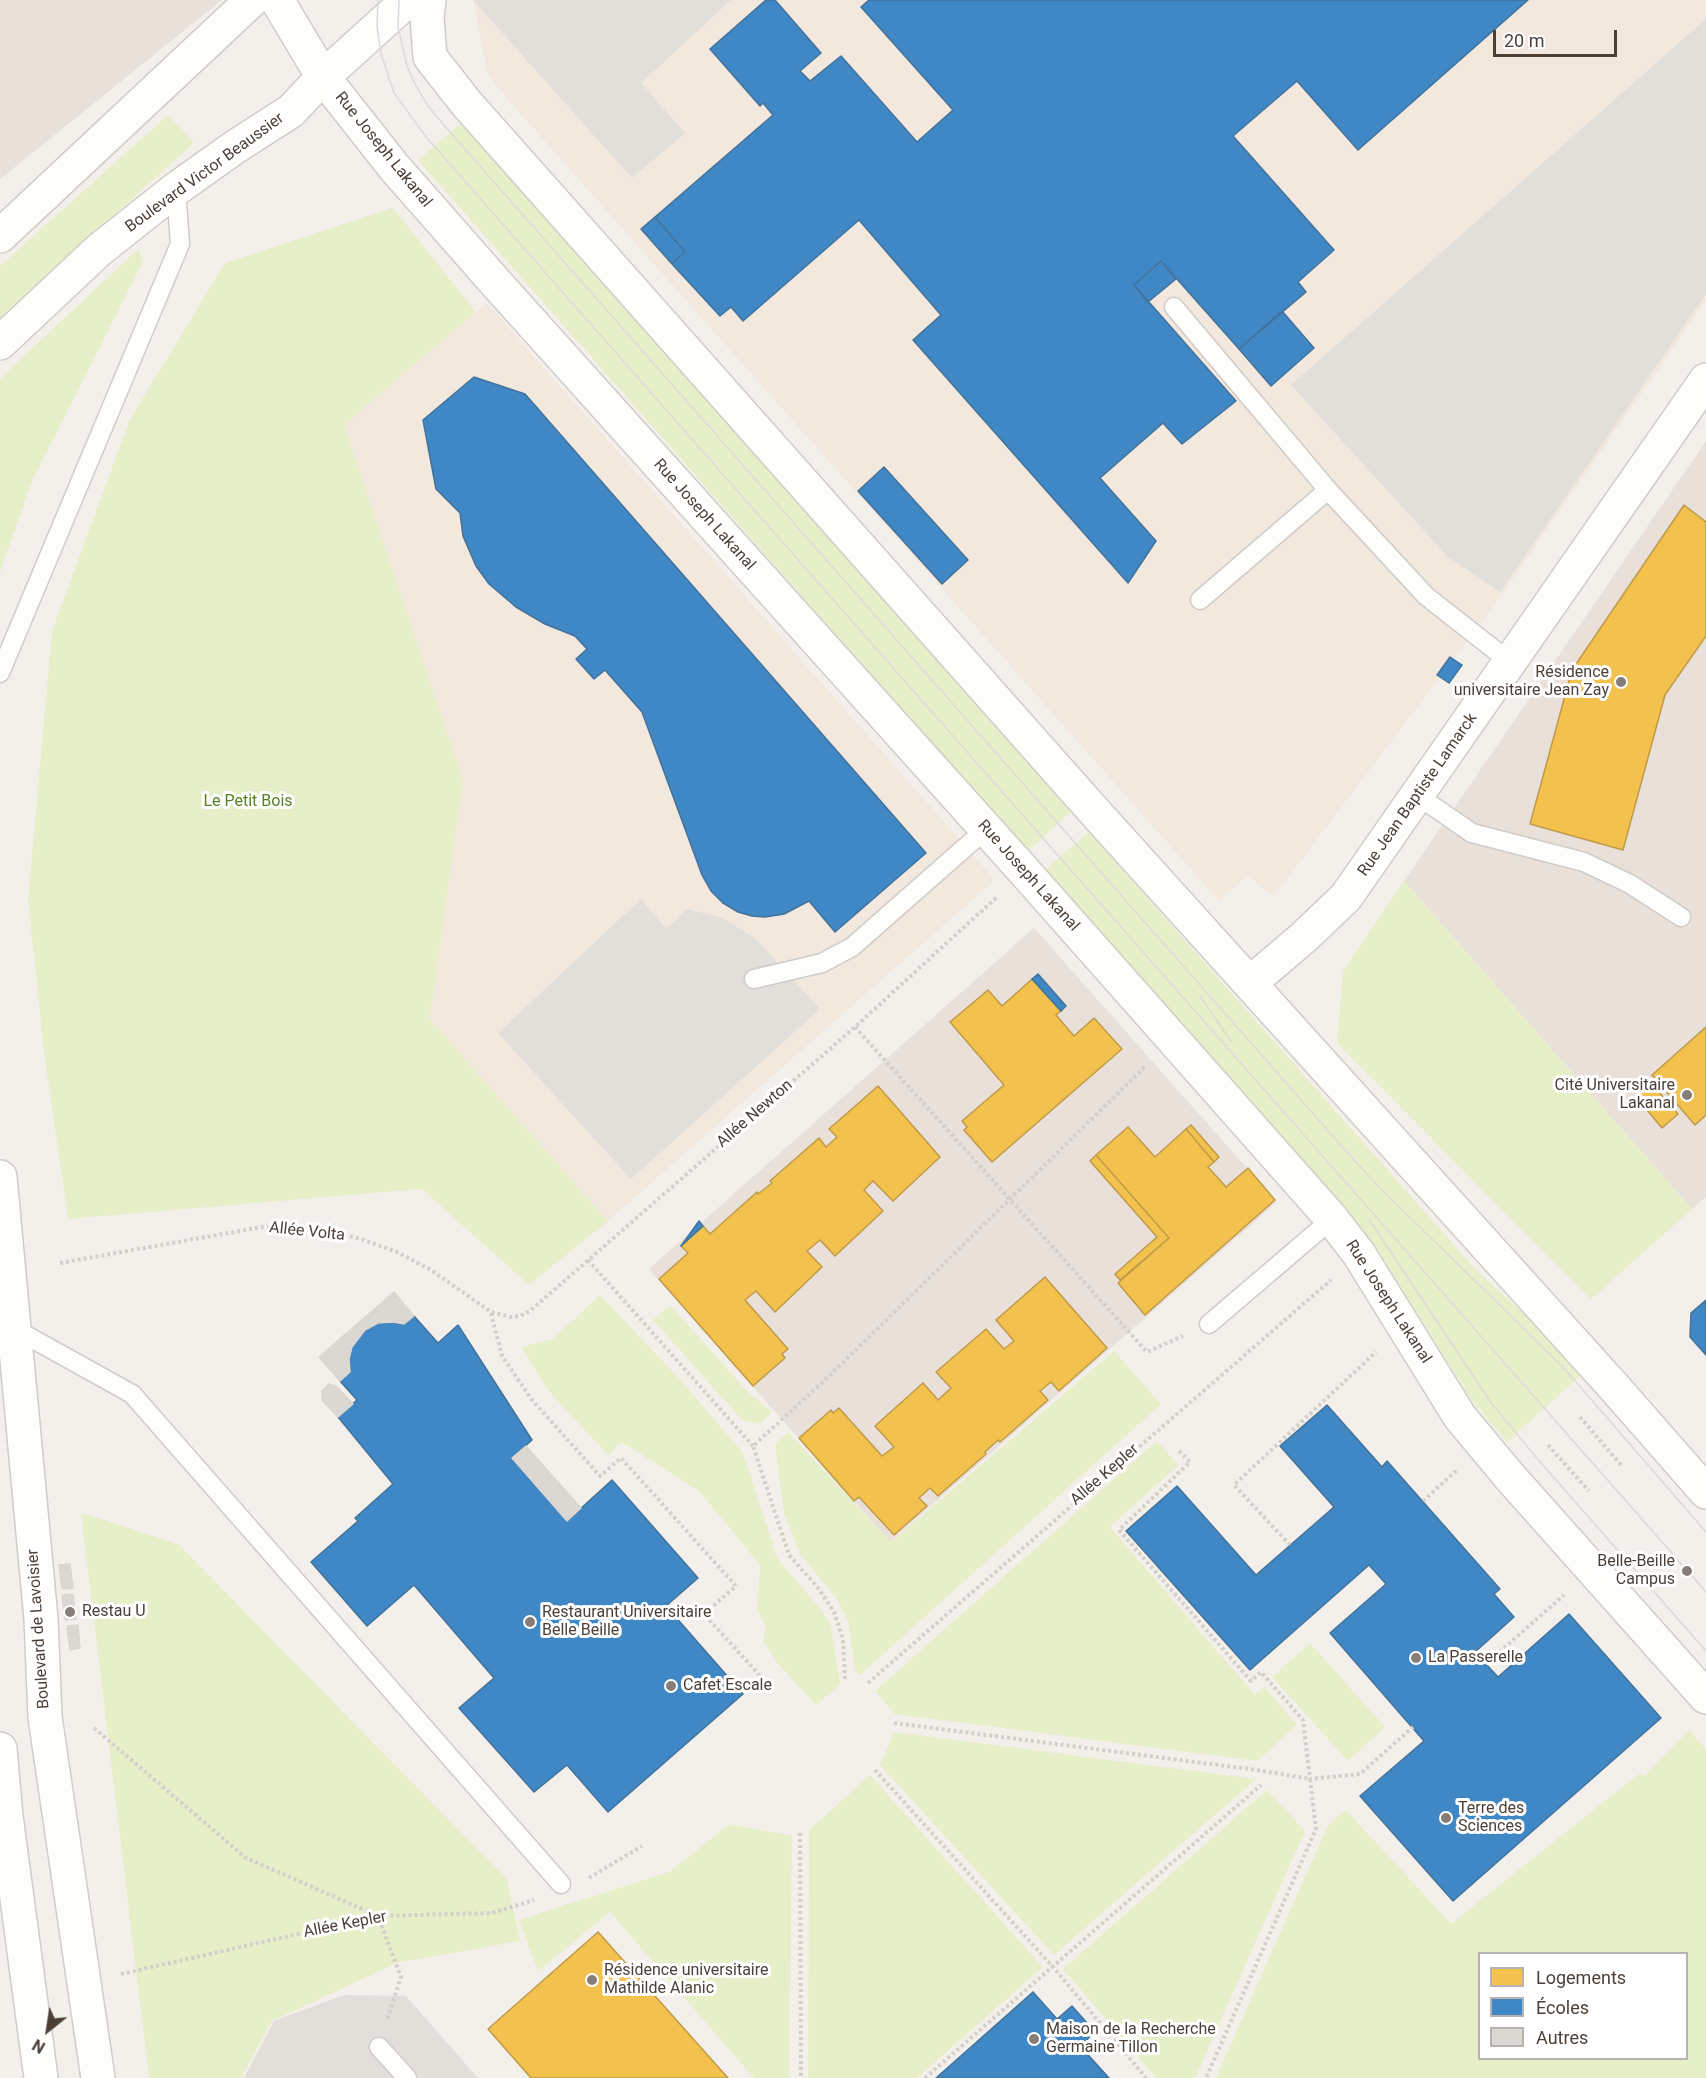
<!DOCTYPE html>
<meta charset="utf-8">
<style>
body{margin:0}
#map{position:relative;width:1706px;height:2078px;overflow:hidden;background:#f3f0ec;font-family:Roboto,sans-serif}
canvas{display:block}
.legend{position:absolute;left:1478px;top:1952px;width:210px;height:108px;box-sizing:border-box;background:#fff;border:2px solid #b7b2af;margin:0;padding:8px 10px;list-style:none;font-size:18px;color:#4b3f36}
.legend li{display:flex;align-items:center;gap:12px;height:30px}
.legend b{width:30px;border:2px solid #b7b2af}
.north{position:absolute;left:18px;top:2000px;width:60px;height:60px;-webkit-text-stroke:4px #fff;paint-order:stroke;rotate:210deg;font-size:16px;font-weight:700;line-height:24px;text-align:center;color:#4b3f36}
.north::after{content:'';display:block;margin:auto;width:21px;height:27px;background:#4b3f36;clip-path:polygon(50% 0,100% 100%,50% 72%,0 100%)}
.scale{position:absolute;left:1493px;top:30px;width:124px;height:27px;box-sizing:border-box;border:3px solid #4b3f36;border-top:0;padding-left:8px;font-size:18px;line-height:21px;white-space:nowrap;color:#4b3f36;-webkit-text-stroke:4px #fff;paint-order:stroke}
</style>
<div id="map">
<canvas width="1706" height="2078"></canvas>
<ul class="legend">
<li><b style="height:16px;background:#f2c14e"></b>Logements</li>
<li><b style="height:16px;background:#3f88c5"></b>Écoles</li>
<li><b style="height:16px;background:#dbd7d2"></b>Autres</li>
</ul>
<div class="north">N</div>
<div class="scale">20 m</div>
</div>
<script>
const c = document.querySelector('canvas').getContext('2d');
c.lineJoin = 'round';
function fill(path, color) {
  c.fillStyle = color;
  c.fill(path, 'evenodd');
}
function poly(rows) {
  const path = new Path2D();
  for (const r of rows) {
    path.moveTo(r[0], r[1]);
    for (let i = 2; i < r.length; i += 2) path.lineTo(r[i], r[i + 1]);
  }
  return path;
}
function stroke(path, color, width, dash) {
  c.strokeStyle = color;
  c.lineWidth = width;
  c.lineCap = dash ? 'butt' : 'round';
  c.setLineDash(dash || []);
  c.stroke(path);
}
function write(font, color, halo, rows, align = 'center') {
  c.font = font + ' Roboto,sans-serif';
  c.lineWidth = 6;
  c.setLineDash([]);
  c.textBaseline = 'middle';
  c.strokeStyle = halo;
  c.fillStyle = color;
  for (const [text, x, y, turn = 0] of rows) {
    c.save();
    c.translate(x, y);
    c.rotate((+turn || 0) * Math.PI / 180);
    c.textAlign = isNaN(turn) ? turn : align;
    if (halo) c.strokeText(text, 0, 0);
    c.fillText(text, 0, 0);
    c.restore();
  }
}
fill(poly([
 [0,0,222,0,0,179],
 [1706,441,1706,1197,1692,1209,1404,881],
 [1034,928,1277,1202,890,1542,649,1269]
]), '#e8e0d9');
fill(poly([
 [473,0,1706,0,1706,301,1494,606,1274,896,1247,876,1219,901,495,85,487,71],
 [487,303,995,880,608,1221,430,1019,463,780,344,425]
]), '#f2e8dd');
fill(poly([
 [168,115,194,143,0,318,0,266],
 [464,121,1072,811,1027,852,418,160],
 [393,208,476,312,344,425,463,780,430,1019,608,1221,529,1285,422,1189,68,1219,44,1052,28,899,52,631,130,419,225,263],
 [139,248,143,262,32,481,0,573,0,379],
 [1089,832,1477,1271,1542,1330,1582,1374,1507,1442,1471,1399,1376,1247,1045,870],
 [1404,881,1692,1209,1591,1299,1337,1043,1343,971],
 [600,1295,677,1376,743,1453,778,1560,820,1608,831,1626,840,1684,816,1705,778,1664,763,1641,766,1626,757,1610,760,1565,699,1491,622,1442,608,1455,548,1390,521,1347,553,1339],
 [670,1305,748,1392,772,1412,759,1424,743,1421,653,1320],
 [1114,1351,1161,1404,860,1675,855,1670,848,1621,836,1598,800,1554,784,1513,775,1445,788,1432,891,1542],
 [1157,1441,1178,1465,1110,1527,1255,1695,1264,1687,1297,1725,1257,1761,895,1714,875,1691],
 [81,1513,178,1544,507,1879,520,1941,397,1963,272,2021,241,2078,149,2078],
 [1310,1643,1385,1727,1348,1761,1272,1677],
 [1689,1730,1706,1749,1706,2078,1216,2078,1328,1825,1346,1810,1451,1924,1639,1774,1645,1776],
 [1480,1954,1686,1954,1686,2058,1480,2058],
 [894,1732,1256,1779,1054,1955,880,1765],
 [870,1775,1043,1967,917,2078,808,2078,809,1830],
 [1267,1790,1305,1831,1195,2078,1156,2078,1063,1969],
 [730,1824,792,1836,789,2078,754,2078,610,1912,538,1971,519,1920,669,1872]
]), '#e7efc9');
fill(poly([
 [473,0,731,0,641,83,685,133,632,178],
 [1706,19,1706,294,1500,592,1448,557,1291,385],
 [641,899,666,929,687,909,723,918,756,939,820,1009,631,1179,498,1033],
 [344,1995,406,1996,478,2078,244,2078,274,2021]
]), '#e2dfdb');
const homes = poly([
 [1684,505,1706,522,1706,636,1665,695,1623,850,1530,824,1572,670,1684,505],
 [1032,979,1061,1011,1056,1015,1074,1036,1094,1018,1122,1049,992,1162,964,1130,967,1127,962,1121,1004,1085,950,1022,988,990,1002,1006,1032,979],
 [1706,1027,1706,1115,1695,1125,1652,1075,1706,1027],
 [1651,1083,1678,1114,1662,1128,1636,1097,1651,1083],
 [878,1086,940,1157,893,1201,873,1181,864,1190,883,1211,835,1256,820,1240,807,1251,822,1267,775,1312,756,1291,745,1300,788,1349,782,1354,785,1358,753,1386,659,1279,688,1253,681,1246,703,1226,710,1234,757,1192,758,1194,772,1183,770,1181,819,1138,826,1147,837,1137,829,1129,878,1086],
 [1191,1125,1219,1157,1214,1162,1186,1129,1191,1125],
 [1128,1127,1155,1157,1186,1129,1214,1162,1208,1167,1226,1187,1248,1168,1275,1200,1145,1315,1118,1283,1169,1238,1096,1155,1128,1127],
 [1096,1155,1169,1238,1120,1280,1115,1274,1157,1237,1090,1161,1096,1155],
 [1045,1277,1107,1348,1059,1391,1051,1382,1040,1391,1048,1400,1000,1442,998,1440,985,1452,986,1454,938,1496,930,1488,919,1498,927,1506,894,1535,859,1497,854,1501,799,1438,831,1410,833,1413,839,1408,882,1456,894,1447,875,1426,923,1383,938,1400,951,1388,936,1372,986,1329,1004,1349,1014,1341,996,1320,1045,1277],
 [598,1932,728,2078,531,2078,488,2029,598,1932]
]);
fill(homes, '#f2c14e');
stroke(homes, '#c09a47', 1.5);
const schools = poly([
 [766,0,775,0,821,53,800,71,810,81,841,56,917,142,953,110,861,7,869,0,1528,0,1358,150,1297,81,1233,136,1334,250,1298,282,1306,292,1239,349,1161,261,1134,285,1236,401,1182,444,1163,423,1100,478,1156,541,1128,583,913,340,941,315,859,220,743,321,731,307,720,316,672,264,685,252,655,217,773,115,763,103,760,106,710,49,766,0],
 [655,217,685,252,672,264,641,229,655,217],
 [1161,261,1176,279,1148,302,1134,285,1161,261],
 [1282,311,1314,348,1271,386,1239,349,1282,311],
 [474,377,525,394,926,853,835,932,809,901,784,914,765,917,752,916,738,912,723,903,711,891,702,875,642,712,605,670,594,679,576,659,587,649,575,636,545,624,516,607,489,584,476,566,463,536,460,513,436,489,423,420,474,377],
 [884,467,968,560,942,584,858,491,884,467],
 [1450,657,1462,665,1449,683,1437,675,1450,657],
 [1038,974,1066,1006,1061,1011,1032,979,1038,974],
 [699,1221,703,1226,681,1246,699,1221],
 [1706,1300,1706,1355,1690,1337,1691,1313,1706,1300],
 [414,1316,438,1343,458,1325,532,1440,512,1458,567,1521,612,1480,698,1578,666,1606,743,1694,608,1812,567,1765,534,1792,459,1708,494,1678,414,1585,367,1626,311,1562,358,1521,355,1518,393,1484,338,1417,357,1400,340,1381,350,1372,349,1359,352,1347,365,1330,378,1323,393,1322,404,1324,414,1316],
 [1327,1405,1382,1467,1387,1461,1500,1589,1494,1594,1514,1617,1475,1652,1498,1677,1569,1614,1661,1718,1453,1901,1360,1796,1424,1741,1330,1633,1386,1584,1369,1565,1250,1670,1126,1531,1177,1486,1256,1575,1334,1507,1280,1446,1327,1405],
 [1033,1992,1057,2019,1072,2006,1095,2032,1080,2046,1109,2078,936,2078,1033,1992]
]);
fill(schools, '#3f88c5');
stroke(schools, '#43729a', 1.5);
const building = poly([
 [394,1292,414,1316,404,1324,393,1322,378,1323,365,1330,352,1347,349,1359,350,1372,340,1381,319,1357,394,1292],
 [329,1384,337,1387,353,1404,338,1417,322,1400,322,1391,329,1384],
 [526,1446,581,1508,567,1521,512,1458,526,1446],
 [70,1564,73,1588,62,1589,59,1565,70,1564],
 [73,1594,76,1619,65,1620,62,1595,73,1594],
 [78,1625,80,1648,70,1650,67,1626,78,1625]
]);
fill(building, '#dbd7d2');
stroke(building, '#dcd6d1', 1.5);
const lane = poly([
 [1174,307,1328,490],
 [1200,600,1328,490,1426,596,1510,662],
 [0,673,180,244,176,189],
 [1418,796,1472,833,1584,862,1630,884,1681,917],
 [754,979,822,963,852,947,986,829],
 [1209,1324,1332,1219],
 [15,1329,132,1394,561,1884],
 [379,2047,407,2078]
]);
const street = poly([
 [277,0,323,77,394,167,496,283,1024,871,1332,1219,1359,1254,1460,1417,1510,1477,1706,1697],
 [429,0,427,17,430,57,467,104,1093,810,1614,1387,1706,1492],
 [0,236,252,0],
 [0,343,99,250,176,189,235,147,291,111,323,77,408,0],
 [1250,983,1303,938,1346,897,1706,380],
 [0,1177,41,1619,45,1717,98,2078],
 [0,1749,6,1816,41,2078]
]);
stroke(lane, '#d0ccc8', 21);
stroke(street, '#d0ccc8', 36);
stroke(poly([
 [855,1027,1147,1352,1183,1336],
 [588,1260,753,1446],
 [60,1263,262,1227,295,1228,329,1231,361,1239,397,1252,431,1270,491,1312,510,1317,520,1316,530,1311,855,1027,998,896],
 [491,1313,502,1356,532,1400,600,1476,621,1458,736,1586,704,1614,762,1678],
 [1580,1417,1621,1465],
 [1548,1445,1589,1491],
 [1179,1451,1190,1462,1119,1530,1251,1681,1261,1672,1303,1720,1310,1779,1360,1774,1413,1727],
 [1423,1501,1457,1470],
 [1290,1545,1234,1485,1376,1352],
 [1486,1664,1564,1595],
 [845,1679,843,1639,834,1612,819,1589,789,1555,753,1446,825,1380,1146,1066],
 [868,1683,1331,1280],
 [894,1723,1257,1770,1310,1779,1316,1829,1206,2078],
 [94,1728,246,1858,378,1916,401,1977,387,2020],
 [875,1770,1053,1967,1146,2078],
 [800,1833,801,2078],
 [589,1878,642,1846],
 [121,1974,378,1916,492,1913,534,1900],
 [925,2078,1261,1785]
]), '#d3cfca', 4, [3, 3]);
stroke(lane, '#fdfdfc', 18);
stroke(street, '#fdfdfc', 33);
stroke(poly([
 [378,0,377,27,381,54,394,93,427,138,1706,1592],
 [399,0,398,27,407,66,416,86,428,106,443,124,1353,1159,1384,1192,1563,1367,1706,1532],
 [1200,996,1231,1041],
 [1369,1219,1489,1400,1535,1456,1706,1651]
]), '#dadad9', 1.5);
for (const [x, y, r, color] of [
 [1621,682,6,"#867d76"],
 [1687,1095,6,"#867d76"],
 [1687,1571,6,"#867d76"],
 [70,1612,6,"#867d76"],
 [530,1622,6,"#867d76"],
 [1416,1658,6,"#867d76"],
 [671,1686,6,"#867d76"],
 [1446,1818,6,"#867d76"],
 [592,1980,6,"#867d76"],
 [1034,2039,6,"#867d76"]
]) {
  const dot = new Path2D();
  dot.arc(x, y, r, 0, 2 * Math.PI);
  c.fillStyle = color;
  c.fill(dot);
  stroke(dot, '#fff', 2);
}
write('16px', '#4b3f36', '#fff', [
 ["Rue Joseph Lakanal",383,150,51],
 ["Boulevard Victor Beaussier",205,173,-36],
 ["Rue Joseph Lakanal",704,515,48],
 ["Rue Jean Baptiste Lamarck",1418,795,-55],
 ["Rue Joseph Lakanal",1028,876,48],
 ["Allée Newton",755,1114,-41],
 ["Allée Volta",307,1232,6],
 ["Rue Joseph Lakanal",1388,1302,57],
 ["Allée Kepler",1105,1475,-41],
 ["Boulevard de Lavoisier",39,1629,-94],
 ["Allée Kepler",345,1925,-11]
]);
write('16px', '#4b3f36', '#fff', [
 ["Résidence",1609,673,"right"],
 ["universitaire Jean Zay",1609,691,"right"],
 ["Cité Universitaire",1675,1086,"right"],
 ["Lakanal",1675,1104,"right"],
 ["Belle-Beille",1675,1562,"right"],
 ["Campus",1675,1580,"right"],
 ["Restau U",82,1612],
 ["Restaurant Universitaire",542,1613],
 ["Belle Beille",542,1631],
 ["La Passerelle",1428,1658],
 ["Cafet Escale",683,1686],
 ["Terre des",1458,1809],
 ["Sciences",1458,1827],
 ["Résidence universitaire",604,1971],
 ["Mathilde Alanic",604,1989],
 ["Maison de la Recherche",1046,2030],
 ["Germaine Tillon",1046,2048]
], 'left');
write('16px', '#557f20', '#fff', [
 ["Le Petit Bois",248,802]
]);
</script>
